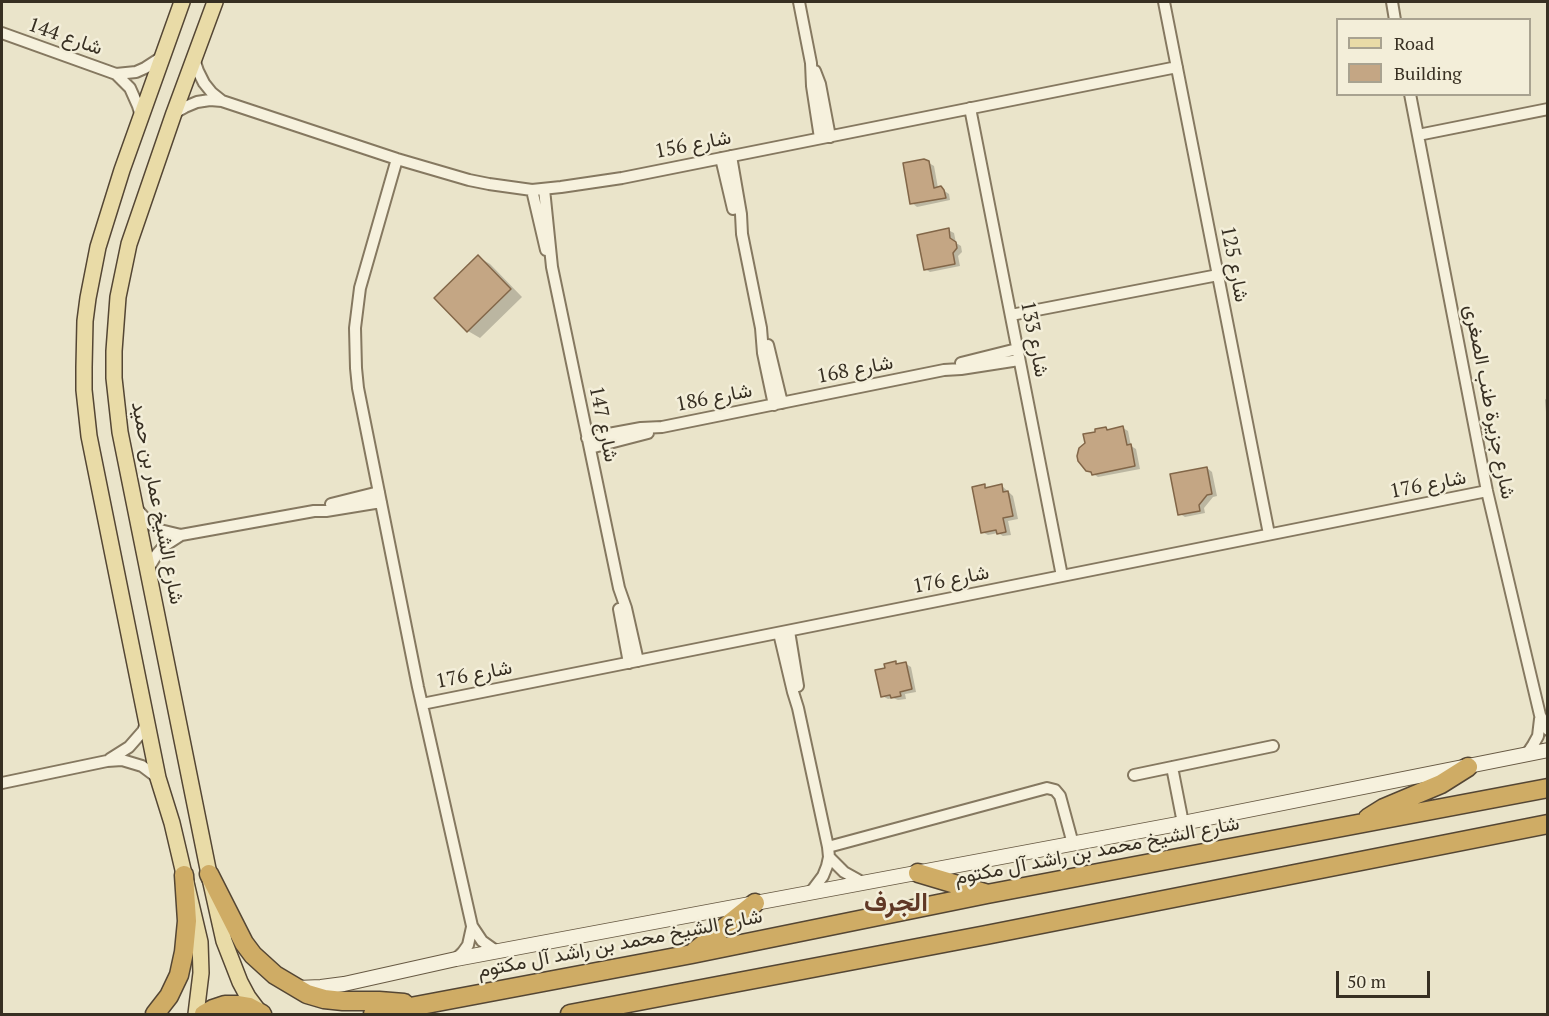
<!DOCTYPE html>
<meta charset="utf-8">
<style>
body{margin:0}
#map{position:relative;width:1549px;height:1016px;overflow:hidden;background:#eae4ca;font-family:"PT Serif",serif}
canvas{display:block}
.frame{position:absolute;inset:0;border:3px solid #372f22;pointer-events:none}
.legend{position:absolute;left:1336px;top:18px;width:195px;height:78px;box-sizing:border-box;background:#f3eed9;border:2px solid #a8a290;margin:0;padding:8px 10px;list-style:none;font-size:18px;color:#372f22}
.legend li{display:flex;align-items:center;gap:12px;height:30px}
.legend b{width:30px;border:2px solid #a8a290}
.scale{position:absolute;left:1336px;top:971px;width:94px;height:27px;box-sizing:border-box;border:3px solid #372f22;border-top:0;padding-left:8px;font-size:18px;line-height:21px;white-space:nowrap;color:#372f22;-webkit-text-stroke:4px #f3eed9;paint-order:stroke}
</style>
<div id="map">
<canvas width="1549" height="1016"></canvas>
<div class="frame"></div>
<ul class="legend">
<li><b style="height:8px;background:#e9dba7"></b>Road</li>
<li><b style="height:16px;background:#c4a684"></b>Building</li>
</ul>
<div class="scale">50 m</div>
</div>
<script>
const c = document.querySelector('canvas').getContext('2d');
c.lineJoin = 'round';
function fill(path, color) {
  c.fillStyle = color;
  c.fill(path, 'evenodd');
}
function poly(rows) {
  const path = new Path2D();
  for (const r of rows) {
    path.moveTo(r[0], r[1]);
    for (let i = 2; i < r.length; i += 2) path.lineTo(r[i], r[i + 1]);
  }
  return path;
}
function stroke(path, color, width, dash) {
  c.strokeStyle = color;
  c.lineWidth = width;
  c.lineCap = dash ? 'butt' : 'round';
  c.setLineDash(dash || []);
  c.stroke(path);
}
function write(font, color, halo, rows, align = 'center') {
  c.font = font + ' "PT Serif",Vazirmatn,serif';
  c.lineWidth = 5;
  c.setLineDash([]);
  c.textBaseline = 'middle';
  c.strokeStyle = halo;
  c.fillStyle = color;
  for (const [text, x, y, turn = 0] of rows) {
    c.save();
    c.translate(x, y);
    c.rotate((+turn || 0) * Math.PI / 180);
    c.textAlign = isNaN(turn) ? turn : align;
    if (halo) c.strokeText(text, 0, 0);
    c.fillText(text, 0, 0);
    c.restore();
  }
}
fill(poly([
 [924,160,934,166,938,188,940,188,949,194,950,200,917,207,912,203],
 [948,230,954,233,956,243,961,246,962,252,958,256,960,266,930,272,925,269],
 [478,257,490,264,522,297,480,338,468,331,436,298],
 [1548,396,1548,426,1546,424,1547,424,1545,400],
 [1123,428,1128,431,1131,446,1136,449,1140,469,1098,477,1087,470,1106,429,1109,431],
 [1207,468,1212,472,1217,496,1213,497,1204,508,1205,513,1185,517,1180,514],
 [984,486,989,489,1002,486,1013,496,1018,519,1008,521,1011,535,1003,536,998,533,988,535,982,532],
 [895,663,900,665,906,664,911,667,916,692,905,694,906,699,898,700,893,698,888,699,882,696,887,669]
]), '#0003');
const building = poly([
 [924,159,929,161,934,188,941,186,944,190,946,198,910,204,903,163,924,159],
 [949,228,950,238,956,242,957,248,953,253,955,264,924,270,917,235,949,228],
 [478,255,511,289,467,332,434,298,478,255],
 [1123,426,1127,445,1131,444,1135,466,1092,475,1091,472,1086,471,1078,461,1077,456,1079,448,1085,443,1083,434,1095,432,1095,429,1106,427,1107,430,1123,426],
 [1207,467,1212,494,1207,495,1199,505,1200,511,1178,515,1170,474,1207,467],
 [985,484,985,488,1002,484,1003,492,1008,491,1013,516,1003,518,1006,532,997,534,996,530,981,533,972,487,985,484],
 [896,661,896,664,906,662,912,689,900,692,901,696,891,698,890,695,881,697,875,670,885,668,884,664,896,661]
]);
fill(building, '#c4a684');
stroke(building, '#826648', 1.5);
const street = poly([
 [799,2,811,63,812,86,820,138],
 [1164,2,1269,534],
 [1392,2,1395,20],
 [2,33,116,74,136,72,145,68,162,57],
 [194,59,198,71,204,83,212,93,222,101],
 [815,71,820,84,830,137],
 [116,74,130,88,138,106,141,116],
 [1410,94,1487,491,1540,715,1548,730],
 [970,108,1062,576],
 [174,113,185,107,197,102,210,100,222,101,397,159,469,180,489,184,532,190,561,187,622,178,1177,67],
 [1418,135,1548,109],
 [731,156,741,214,742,234,761,328,763,353,774,405],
 [721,158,733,209],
 [397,159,360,288,355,328,356,368,358,388,418,687,472,926,482,941,496,951],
 [544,189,552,267,619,588,626,608,638,661],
 [532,190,546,250],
 [1011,315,1218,275],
 [768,345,782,403],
 [961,363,1017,349],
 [587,438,641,428,662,427,944,370,961,369,1019,360],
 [590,448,648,433],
 [331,504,379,492],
 [137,509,150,524,160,530,181,535],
 [147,571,157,554,164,546,181,535,314,511,326,511,381,502],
 [619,609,629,663],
 [789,631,798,686],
 [779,633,793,692,798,708,828,847,829,857,827,866,823,876,811,892],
 [422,704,1487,491],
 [1527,754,1533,745,1538,736,1540,719],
 [110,759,129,747,143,731,147,721],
 [1172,767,1183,823],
 [1134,775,1273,746],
 [2,783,107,761,122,760,142,766,158,778],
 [828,847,1047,788,1055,790,1060,796,1073,844],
 [829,857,844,872,862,882],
 [456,959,463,952,468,945,472,927]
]);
const secondary = poly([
 [297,988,321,987,344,984,456,959,1183,823,1548,750]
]);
const primary = poly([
 [182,2,122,170,98,247,88,298,85,321,84,367,84,390,89,436,158,778,172,823,200,942,201,973,196,1014],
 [215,2,174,113,129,244,118,297,114,351,114,378,120,432,209,874,224,941,240,982,248,997,260,1013]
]);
const highway = poly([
 [1368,818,1384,808,1441,784,1468,767],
 [918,873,985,893],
 [209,874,244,943,253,955,275,975,307,994,324,999,343,1001,379,1001,404,1003],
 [695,951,755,903],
 [155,1014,169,996,179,975,184,952,187,921,184,875],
 [204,1014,213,1009,225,1005,237,1005,249,1007,262,1014],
 [373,1014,692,954,987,894,1548,788],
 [570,1014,986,935,1548,824]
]);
stroke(street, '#857860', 14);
stroke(secondary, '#675943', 16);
stroke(primary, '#544634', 18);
stroke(highway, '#544634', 21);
stroke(street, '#f6f1dd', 10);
stroke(secondary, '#f6f1dd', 14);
stroke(primary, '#e9dba7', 15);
stroke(highway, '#cfac65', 18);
write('20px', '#372f22', '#f3eed9', [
 ["شارع 144",65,37,19],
 ["شارع 156",693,145,-11],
 ["شارع 125",1234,264,79],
 ["شارع 133",1034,339,79],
 ["شارع 168",855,370,-11],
 ["شارع 186",714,398,-11],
 ["شارع جزيرة طنب الصغرى",1489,402,79],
 ["شارع 147",603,424,78],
 ["شارع 176",1428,485,-11],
 ["شارع الشيخ عمار بن حميد",157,503,79],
 ["شارع 176",951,580,-11],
 ["شارع 176",474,675,-11],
 ["شارع الشيخ محمد بن راشد آل مكتوم",1097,851,-11],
 ["شارع الشيخ محمد بن راشد آل مكتوم",620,944,-11]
]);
write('bold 26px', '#603826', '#f3eed9', [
 ["الجرف",896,904]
]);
</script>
